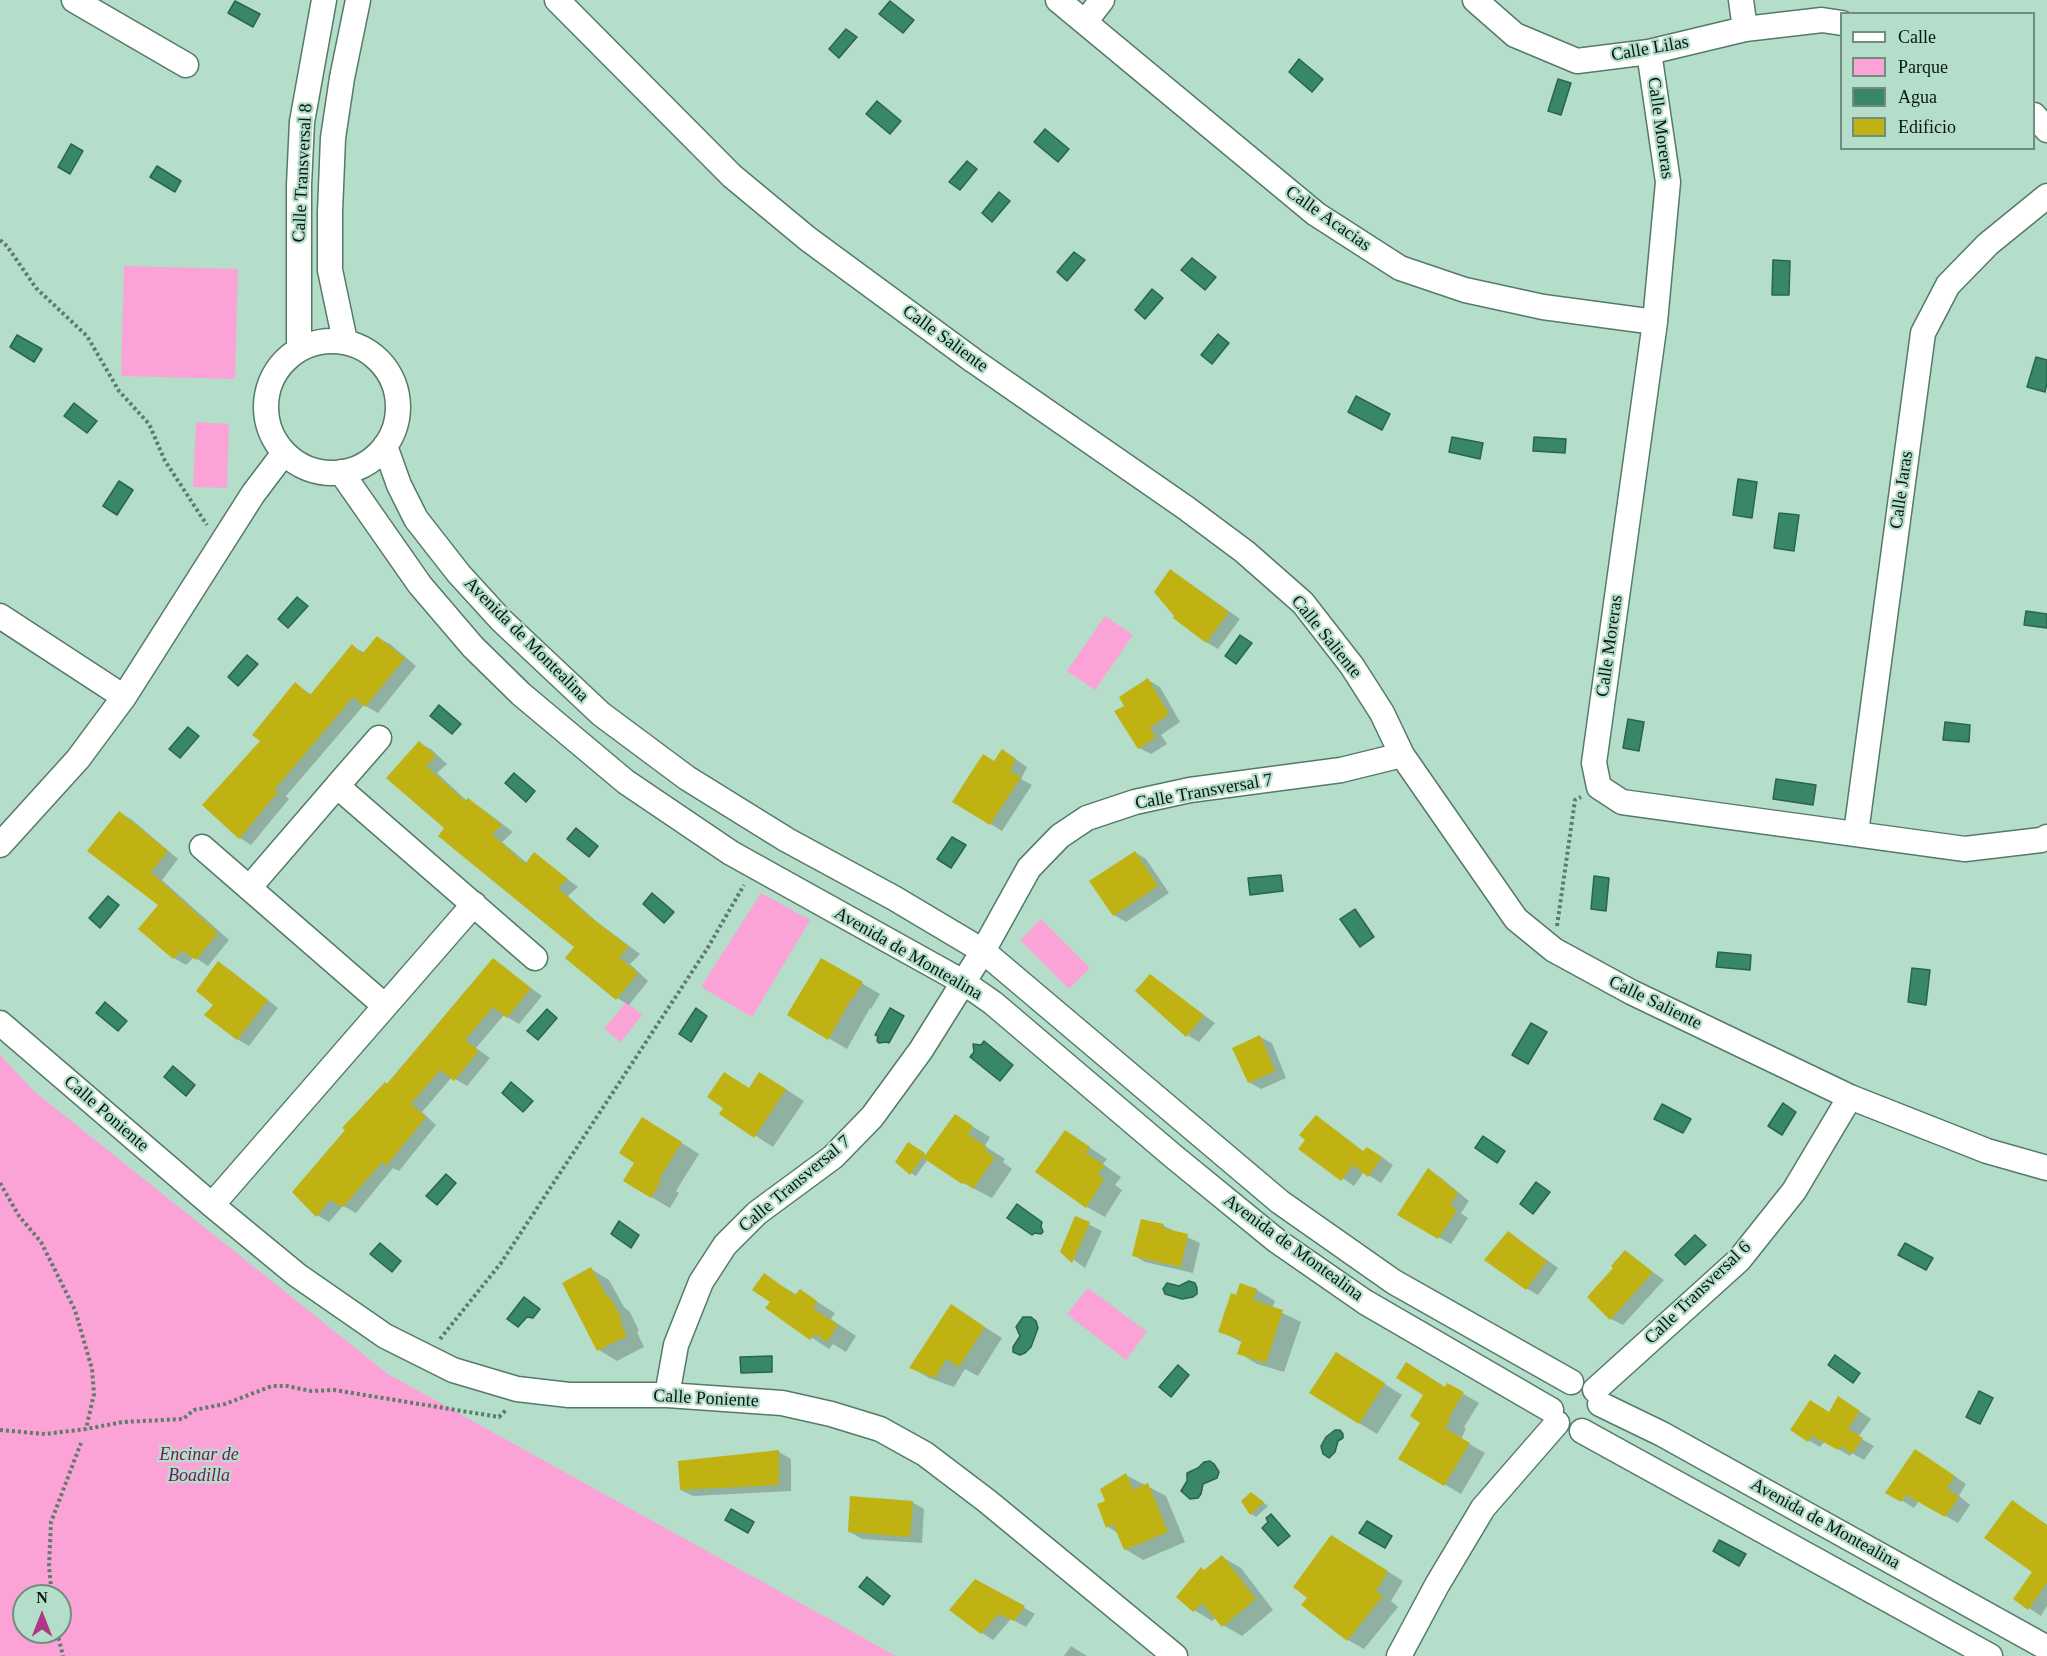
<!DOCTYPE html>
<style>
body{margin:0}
#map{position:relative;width:2047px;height:1656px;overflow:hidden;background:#b4deca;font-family:"Times New Roman",serif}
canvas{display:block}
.legend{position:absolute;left:1840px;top:12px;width:195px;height:138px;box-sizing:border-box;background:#b4deca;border:2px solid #6f8e80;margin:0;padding:8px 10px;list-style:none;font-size:18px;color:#081710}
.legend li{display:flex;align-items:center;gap:12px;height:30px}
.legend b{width:30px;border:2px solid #6f8e80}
.north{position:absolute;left:12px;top:1584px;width:60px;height:60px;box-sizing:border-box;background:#b4deca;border:2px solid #6f8e80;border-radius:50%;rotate:0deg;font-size:16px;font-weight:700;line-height:24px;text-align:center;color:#081710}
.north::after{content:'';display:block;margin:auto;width:21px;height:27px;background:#b13688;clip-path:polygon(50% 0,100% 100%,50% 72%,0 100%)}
</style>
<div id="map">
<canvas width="2047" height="1656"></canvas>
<ul class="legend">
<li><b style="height:8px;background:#fff"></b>Calle</li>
<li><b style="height:16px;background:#fba3d7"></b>Parque</li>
<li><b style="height:16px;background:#388767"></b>Agua</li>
<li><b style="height:16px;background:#c0b213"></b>Edificio</li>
</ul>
<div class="north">N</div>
</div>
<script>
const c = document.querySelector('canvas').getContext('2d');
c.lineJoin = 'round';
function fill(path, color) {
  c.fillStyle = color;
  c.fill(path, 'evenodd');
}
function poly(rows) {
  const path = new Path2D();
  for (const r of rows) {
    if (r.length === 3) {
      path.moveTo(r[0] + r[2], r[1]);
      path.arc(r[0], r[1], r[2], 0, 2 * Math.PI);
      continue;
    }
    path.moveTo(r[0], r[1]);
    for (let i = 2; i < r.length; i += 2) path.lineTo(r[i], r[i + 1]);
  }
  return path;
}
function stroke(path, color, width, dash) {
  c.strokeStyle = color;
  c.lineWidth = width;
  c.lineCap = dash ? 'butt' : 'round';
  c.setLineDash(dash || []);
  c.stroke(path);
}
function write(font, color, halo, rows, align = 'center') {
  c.font = font + ' "Times New Roman",serif';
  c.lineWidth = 4.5;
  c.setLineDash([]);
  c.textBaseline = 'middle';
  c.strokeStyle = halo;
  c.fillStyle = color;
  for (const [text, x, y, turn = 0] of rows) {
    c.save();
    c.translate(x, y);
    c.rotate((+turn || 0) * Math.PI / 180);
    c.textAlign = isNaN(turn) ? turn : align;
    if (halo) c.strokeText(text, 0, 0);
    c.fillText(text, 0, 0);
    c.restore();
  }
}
fill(poly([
 [124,266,238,269,235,379,121,376],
 [196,422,229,424,227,488,193,487],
 [1105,616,1133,635,1095,690,1067,671],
 [761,893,810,920,752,1017,701,987],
 [1041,919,1090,968,1069,989,1020,940],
 [626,1002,642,1015,621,1042,604,1029],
 [0,1055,35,1092,388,1374,896,1656,0,1656],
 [24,1596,60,1596,60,1632,24,1632],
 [1088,1288,1147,1332,1126,1360,1067,1314]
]), '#fba3d7');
const water = poly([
 [235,1,260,14,253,27,228,13,235,1],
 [890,1,914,20,903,33,879,14,890,1],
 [846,29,857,37,839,58,829,49,846,29],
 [1299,59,1323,79,1312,92,1289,72,1299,59],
 [1558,79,1571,83,1561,115,1548,111,1558,79],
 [877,101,901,121,890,134,866,114,877,101],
 [1045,129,1069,149,1058,162,1034,142,1045,129],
 [71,144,83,151,70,174,58,167,71,144],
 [967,161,977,169,960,190,949,182,967,161],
 [157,166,181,181,175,192,150,177,157,166],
 [999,192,1010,201,992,222,982,213,999,192],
 [1074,252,1085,260,1067,281,1057,272,1074,252],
 [1192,258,1216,277,1205,290,1181,270,1192,258],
 [1773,260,1790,261,1789,295,1772,295,1773,260],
 [1152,289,1163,298,1145,319,1135,310,1152,289],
 [1218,334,1229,343,1212,364,1201,355,1218,334],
 [17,335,42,349,34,362,10,347,17,335],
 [2036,357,2047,360,2047,383,2045,392,2027,387,2036,357],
 [1356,396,1390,414,1382,430,1348,412,1356,396],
 [74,403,97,421,87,433,64,416,74,403],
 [1452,437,1483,443,1480,459,1449,452,1452,437],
 [1534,437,1566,439,1565,453,1533,451,1534,437],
 [1738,479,1757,482,1752,518,1733,515,1738,479],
 [119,481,133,490,117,515,103,506,119,481],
 [1779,513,1799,515,1794,551,1774,548,1779,513],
 [297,597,308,606,288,628,278,619,297,597],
 [2026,611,2047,614,2047,628,2024,625,2026,611],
 [1240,635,1252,643,1236,664,1225,656,1240,635],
 [247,655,258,664,238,686,228,677,247,655],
 [439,705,461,724,452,734,430,716,439,705],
 [1628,719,1644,722,1639,751,1623,748,1628,719],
 [1945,722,1970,725,1969,742,1943,740,1945,722],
 [188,727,199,736,180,758,169,749,188,727],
 [514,773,535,791,526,802,505,783,514,773],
 [1776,779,1816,785,1813,805,1773,799,1776,779],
 [576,828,598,846,589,857,567,839,576,828],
 [952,837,966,845,951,868,937,859,952,837],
 [1281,875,1283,891,1250,895,1248,878,1281,875],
 [1594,876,1609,878,1606,911,1591,909,1594,876],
 [652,893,674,912,664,923,643,904,652,893],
 [108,896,119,905,100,928,89,918,108,896],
 [1355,909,1374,937,1360,947,1340,919,1355,909],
 [1718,952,1751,955,1750,970,1716,967,1718,952],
 [1912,968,1930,970,1926,1005,1908,1002,1912,968],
 [105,1002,127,1021,118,1031,96,1013,105,1002],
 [696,1008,707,1016,691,1042,679,1034,696,1008],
 [890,1008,904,1016,889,1043,886,1042,879,1043,877,1041,878,1036,875,1035,890,1008],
 [547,1009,557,1018,538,1040,527,1031,547,1009],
 [1531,1023,1547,1032,1528,1064,1512,1055,1531,1023],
 [984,1041,1013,1065,1000,1081,970,1057,974,1052,973,1044,981,1045,984,1041],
 [173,1066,195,1085,186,1096,164,1077,173,1066],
 [511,1082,533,1101,523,1112,502,1093,511,1082],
 [1783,1103,1796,1112,1782,1135,1768,1126,1783,1103],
 [1662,1104,1691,1119,1683,1133,1654,1119,1662,1104],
 [1483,1136,1505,1151,1497,1163,1475,1148,1483,1136],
 [446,1174,456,1183,437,1205,426,1196,446,1174],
 [1536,1182,1550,1192,1533,1214,1520,1204,1536,1182],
 [1017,1204,1042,1222,1041,1226,1043,1232,1041,1234,1035,1233,1032,1235,1007,1218,1017,1204],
 [619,1221,639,1235,631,1248,611,1234,619,1221],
 [1695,1235,1706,1245,1685,1265,1675,1255,1695,1235],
 [380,1243,401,1261,392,1272,370,1254,380,1243],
 [1905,1243,1933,1258,1926,1270,1898,1255,1905,1243],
 [1189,1281,1195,1283,1197,1288,1197,1294,1193,1297,1182,1299,1165,1294,1163,1289,1167,1283,1179,1286,1189,1281],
 [524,1297,540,1309,533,1318,527,1317,518,1327,507,1319,524,1297],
 [1023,1317,1031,1317,1036,1321,1038,1328,1031,1347,1025,1353,1020,1355,1013,1352,1013,1347,1020,1336,1016,1327,1023,1317],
 [1835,1355,1860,1373,1853,1383,1828,1365,1835,1355],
 [772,1356,772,1372,741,1373,740,1357,772,1356],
 [1178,1365,1189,1375,1171,1397,1159,1387,1178,1365],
 [1979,1391,1993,1398,1980,1424,1966,1417,1979,1391],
 [1335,1430,1340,1430,1343,1434,1343,1438,1338,1441,1335,1452,1329,1458,1323,1454,1321,1446,1326,1437,1335,1430],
 [1210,1461,1214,1464,1219,1472,1217,1478,1203,1484,1201,1494,1198,1498,1190,1499,1181,1491,1187,1481,1187,1473,1198,1468,1204,1462,1210,1461],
 [731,1509,754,1522,748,1533,725,1520,731,1509],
 [1271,1514,1290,1536,1278,1546,1262,1528,1268,1522,1266,1518,1271,1514],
 [1367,1521,1392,1536,1385,1548,1359,1533,1367,1521],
 [1719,1540,1746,1554,1739,1566,1713,1551,1719,1540],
 [867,1577,890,1596,883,1605,859,1587,867,1577]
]);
fill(water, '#388767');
stroke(water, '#2a654d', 1.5);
fill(poly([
 [1182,578,1240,619,1218,649,1206,642],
 [378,638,390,644,416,666,378,713,364,705,286,796,289,799,251,845,240,838,262,741,295,684,312,695,352,646,365,653],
 [1148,680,1160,687,1180,722,1161,735,1167,744,1151,754,1139,748],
 [419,743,431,749,447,764,437,773,467,801,480,807,513,832,502,842,527,863,534,854,578,887,568,896,596,921,640,954,630,964,648,981,629,1005,617,998,576,947,446,827,388,778],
 [1014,758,1027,767,1021,779,1032,785,1002,831,954,801,995,763],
 [120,813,131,819,178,859,162,880,229,940,208,966,194,957,186,965,174,958,140,929,160,904],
 [1135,852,1146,859,1169,893,1126,922,1114,915],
 [493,960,542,996,519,1024,504,1015,476,1048,490,1058,467,1086,452,1077,422,1112,436,1125,399,1171,393,1168,356,1213,343,1206,329,1222,317,1215,294,1192],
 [822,960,880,994,871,1009,870,1008,847,1049,789,1015],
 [218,963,230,970,278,1008,249,1046,237,1039,215,1005],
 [1150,976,1215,1023,1199,1042,1187,1035],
 [1260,1037,1272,1043,1286,1078,1261,1089,1249,1082],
 [778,1084,804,1101,773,1147,721,1113,750,1089],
 [955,1116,990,1137,985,1146,1005,1159,1003,1162,1012,1169,992,1198,963,1183,928,1159,916,1176,911,1173,909,1144,927,1156],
 [1316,1117,1364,1152,1379,1155,1393,1165,1381,1183,1364,1172,1354,1186,1300,1149,1307,1140],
 [660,1129,699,1154,676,1191,679,1193,670,1208,651,1197],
 [1066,1132,1107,1159,1103,1164,1121,1177,1115,1185,1122,1190,1105,1217,1087,1207],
 [1429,1170,1440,1177,1469,1201,1461,1213,1468,1218,1451,1244,1399,1215],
 [1076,1218,1102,1231,1085,1268,1062,1251],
 [1142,1220,1164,1226,1200,1243,1193,1273,1145,1262,1133,1255],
 [1508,1232,1558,1268,1538,1295,1526,1288],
 [1625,1252,1664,1280,1623,1325,1611,1319,1615,1268],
 [591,1269,609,1280,624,1307,630,1312,639,1331,637,1332,644,1347,617,1361,599,1350],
 [764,1275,797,1295,800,1291,835,1313,831,1319,856,1336,846,1352,833,1344,829,1349,767,1308,772,1302],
 [1241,1285,1257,1290,1275,1301,1272,1308,1301,1322,1284,1372,1257,1364,1239,1353,1243,1343,1220,1331],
 [969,1317,1002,1338,978,1376,965,1369,954,1387,929,1378,912,1368],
 [1354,1364,1402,1395,1377,1434,1359,1423],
 [1448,1385,1479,1403,1464,1427,1466,1429,1461,1439,1485,1453,1461,1494,1400,1458],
 [1851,1405,1871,1419,1858,1437,1874,1446,1864,1460,1852,1453,1850,1456,1825,1441,1820,1447,1808,1440,1830,1413],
 [779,1452,791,1459,791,1491,693,1496,681,1490],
 [1927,1457,1966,1484,1959,1496,1970,1505,1958,1523,1919,1501,1914,1508,1888,1492],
 [1126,1475,1166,1496,1185,1542,1143,1560,1125,1549,1118,1533,1108,1527,1107,1502],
 [1256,1497,1268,1506,1256,1517,1251,1514],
 [912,1502,924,1509,922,1543,862,1539,850,1532],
 [2047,1525,2047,1606,2041,1616,2015,1599,2034,1572],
 [1347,1546,1403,1581,1391,1601,1398,1607,1364,1649,1348,1640],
 [1222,1557,1241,1568,1273,1610,1242,1636,1223,1625,1216,1617,1212,1621,1194,1610,1205,1571],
 [976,1581,1035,1614,1026,1627,1011,1619,993,1640,982,1633],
 [1071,1646,1082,1653,1087,1656,1064,1656]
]), '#0003');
fill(poly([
 [1170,569,1229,612,1206,643,1173,618,1174,616,1154,592],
 [377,636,405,658,365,707,353,697,275,789,278,792,239,839,202,805,260,741,252,735,295,682,310,695,352,644,362,654],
 [1148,678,1169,714,1150,728,1156,737,1138,749,1114,711,1124,706,1119,697],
 [419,741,436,756,426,766,465,801,468,798,502,825,492,834,525,864,534,852,568,879,558,888,584,912,629,947,619,957,638,973,616,1000,565,958,574,947,438,836,444,828,386,778],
 [1002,749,1016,759,1010,771,1021,777,990,825,952,802,983,754,994,761],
 [119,811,168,851,151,872,218,933,196,960,182,951,173,959,138,929,158,905,87,851],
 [1135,851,1158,886,1113,916,1089,881],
 [493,958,531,988,507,1018,493,1007,465,1040,479,1051,454,1081,440,1070,411,1104,426,1117,386,1166,382,1162,343,1207,330,1200,316,1217,292,1192,345,1130,342,1128,385,1082,387,1084],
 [821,958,863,982,852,1000,851,999,828,1040,787,1015],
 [218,961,268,1000,237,1040,204,1015,213,1005,196,991],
 [1150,974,1204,1015,1186,1037,1135,991],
 [1260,1035,1275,1071,1248,1083,1232,1048],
 [724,1072,749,1088,759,1072,786,1089,754,1138,719,1114,723,1108,707,1097],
 [955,1114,973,1126,968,1134,987,1147,985,1151,995,1157,973,1189,964,1182,962,1184,923,1158],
 [1316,1115,1363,1151,1367,1147,1382,1157,1368,1177,1353,1165,1341,1181,1298,1149,1305,1140,1299,1135],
 [642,1117,682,1142,659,1179,661,1181,651,1198,623,1181,634,1163,619,1153],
 [1065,1130,1090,1147,1086,1153,1104,1165,1098,1174,1104,1179,1086,1208,1035,1172],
 [908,1142,925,1153,910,1175,895,1162],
 [1428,1168,1458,1193,1450,1205,1457,1210,1438,1239,1397,1215],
 [1075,1216,1090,1222,1072,1263,1060,1252],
 [1141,1219,1164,1224,1163,1228,1188,1234,1181,1267,1132,1256],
 [1508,1231,1547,1261,1526,1290,1484,1260],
 [1625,1250,1653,1272,1610,1320,1587,1297,1613,1268,1611,1266],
 [591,1267,606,1295,612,1300,622,1320,620,1322,627,1336,597,1351,562,1283],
 [764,1273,795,1295,800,1289,817,1301,813,1308,838,1325,827,1342,815,1334,810,1340,765,1308,770,1302,752,1290],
 [1240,1283,1257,1289,1253,1300,1283,1310,1266,1363,1237,1354,1242,1340,1218,1332,1231,1293,1236,1295],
 [951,1304,985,1327,959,1367,946,1359,935,1378,909,1368],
 [1336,1352,1385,1383,1359,1424,1309,1393],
 [1406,1362,1445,1387,1447,1383,1464,1392,1449,1417,1451,1418,1445,1428,1470,1443,1444,1486,1398,1459,1420,1423,1410,1416,1423,1395,1396,1378],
 [1838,1396,1860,1411,1848,1429,1863,1438,1852,1454,1841,1446,1838,1450,1812,1436,1808,1442,1790,1430,1810,1400,1829,1412],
 [1915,1449,1955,1476,1947,1488,1959,1497,1945,1517,1906,1495,1901,1502,1885,1493],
 [779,1450,779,1485,680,1490,678,1461],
 [1126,1473,1133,1490,1148,1483,1168,1532,1124,1550,1113,1524,1106,1528,1097,1504,1105,1501,1100,1489],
 [1251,1492,1264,1502,1250,1515,1241,1501],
 [850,1496,913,1501,910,1537,848,1532],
 [2012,1500,2047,1525,2047,1583,2028,1610,2013,1599,2032,1572,1984,1538],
 [1331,1535,1388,1571,1376,1591,1383,1596,1347,1641,1301,1605,1307,1598,1293,1587],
 [1222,1555,1256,1599,1222,1627,1202,1603,1193,1612,1176,1597,1201,1567,1204,1570],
 [975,1579,1025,1606,1014,1621,998,1614,981,1634,949,1610]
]), '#c0b213');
const minor = poly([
 [74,0,186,65],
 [557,0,732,176,808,239,974,361,1186,508,1245,552,1303,603,1352,666,1382,713,1402,755,1516,919,1554,950,1631,992,1850,1097,1987,1151,2047,1168],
 [1058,0,1316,214,1400,268,1465,290,1543,307,1655,322],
 [1475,0,1515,35,1577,61,1649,52,1745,29,1822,20,1842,23],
 [1741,0,1745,29],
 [1085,22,1102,0],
 [1649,52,1668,182,1655,322,1594,763,1599,787,1622,802,1965,849,2041,840,2047,837],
 [2034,115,2047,130],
 [345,341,330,270,330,212,333,138,342,78,358,0],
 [332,407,66],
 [299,348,299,185,302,122,324,0],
 [385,446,399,485,416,519,459,574,501,620,601,714,687,778,787,840,894,898,983,951,1280,1202,1394,1282,1571,1382],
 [341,472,420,585,473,647,521,694,626,782,731,853,963,982,993,1003,1173,1156,1277,1241,1365,1302,1551,1410],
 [0,616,124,697],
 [337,786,379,738],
 [1856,833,1923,333,1948,285,1988,244,2047,196],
 [0,845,78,759,124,697,253,494,284,453],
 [202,847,385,1006],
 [249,888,337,786,535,958],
 [0,1023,212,1205,297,1275,385,1336,453,1370,517,1389,569,1395,667,1395,782,1403,831,1414,880,1429,925,1454,987,1501,1175,1656],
 [212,1205,474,904],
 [1595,1390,1739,1260,1794,1191,1850,1097],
 [667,1395,676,1345,701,1282,725,1245,757,1213,833,1157,872,1117,921,1050,983,951,1029,868,1060,836,1087,818,1135,802,1190,790,1341,770,1402,755],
 [1600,1404,1662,1434,2047,1648],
 [1582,1431,1990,1656],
 [1399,1656,1437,1585,1483,1508,1557,1423]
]);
stroke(minor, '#547a68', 27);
stroke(poly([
 [0,240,7,246,36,288,87,336,119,391,149,424,165,461,207,525],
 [1557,926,1575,800,1581,797],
 [0,1183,19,1216,41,1242,75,1310,92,1369,94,1394,86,1429],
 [440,1339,501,1263,707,949,744,885],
 [0,1430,45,1434,86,1429,123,1422,183,1419,194,1410,225,1404,272,1386,287,1386,311,1391,334,1390,499,1417,507,1409],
 [52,1596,49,1566,51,1522,81,1443],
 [57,1632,63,1656]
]), '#5e7b6d', 4, [3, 3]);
stroke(minor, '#fff', 24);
write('18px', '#081710', '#b4deca', [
 ["Calle Lilas",1650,49,-10],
 ["Calle Moreras",1660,128,82],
 ["Calle Transversal 8",303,173,-87],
 ["Calle Acacias",1328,219,35],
 ["Calle Saliente",945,339,36],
 ["Calle Jaras",1902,490,-82],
 ["Calle Saliente",1326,637,51],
 ["Avenida de Montealina",526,640,45],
 ["Calle Moreras",1610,646,-82],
 ["Calle Transversal 7",1204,792,-10],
 ["Avenida de Montealina",908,954,30],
 ["Calle Saliente",1655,1003,26],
 ["Calle Poniente",106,1114,41],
 ["Calle Transversal 7",795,1184,-40],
 ["Avenida de Montealina",1293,1248,36],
 ["Calle Transversal 6",1698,1293,-44],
 ["Calle Poniente",706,1399,3],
 ["Avenida de Montealina",1825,1524,29]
]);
write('italic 18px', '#78165a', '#b4deca', [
 ["Encinar de",199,1455],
 ["Boadilla",199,1476]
]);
</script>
